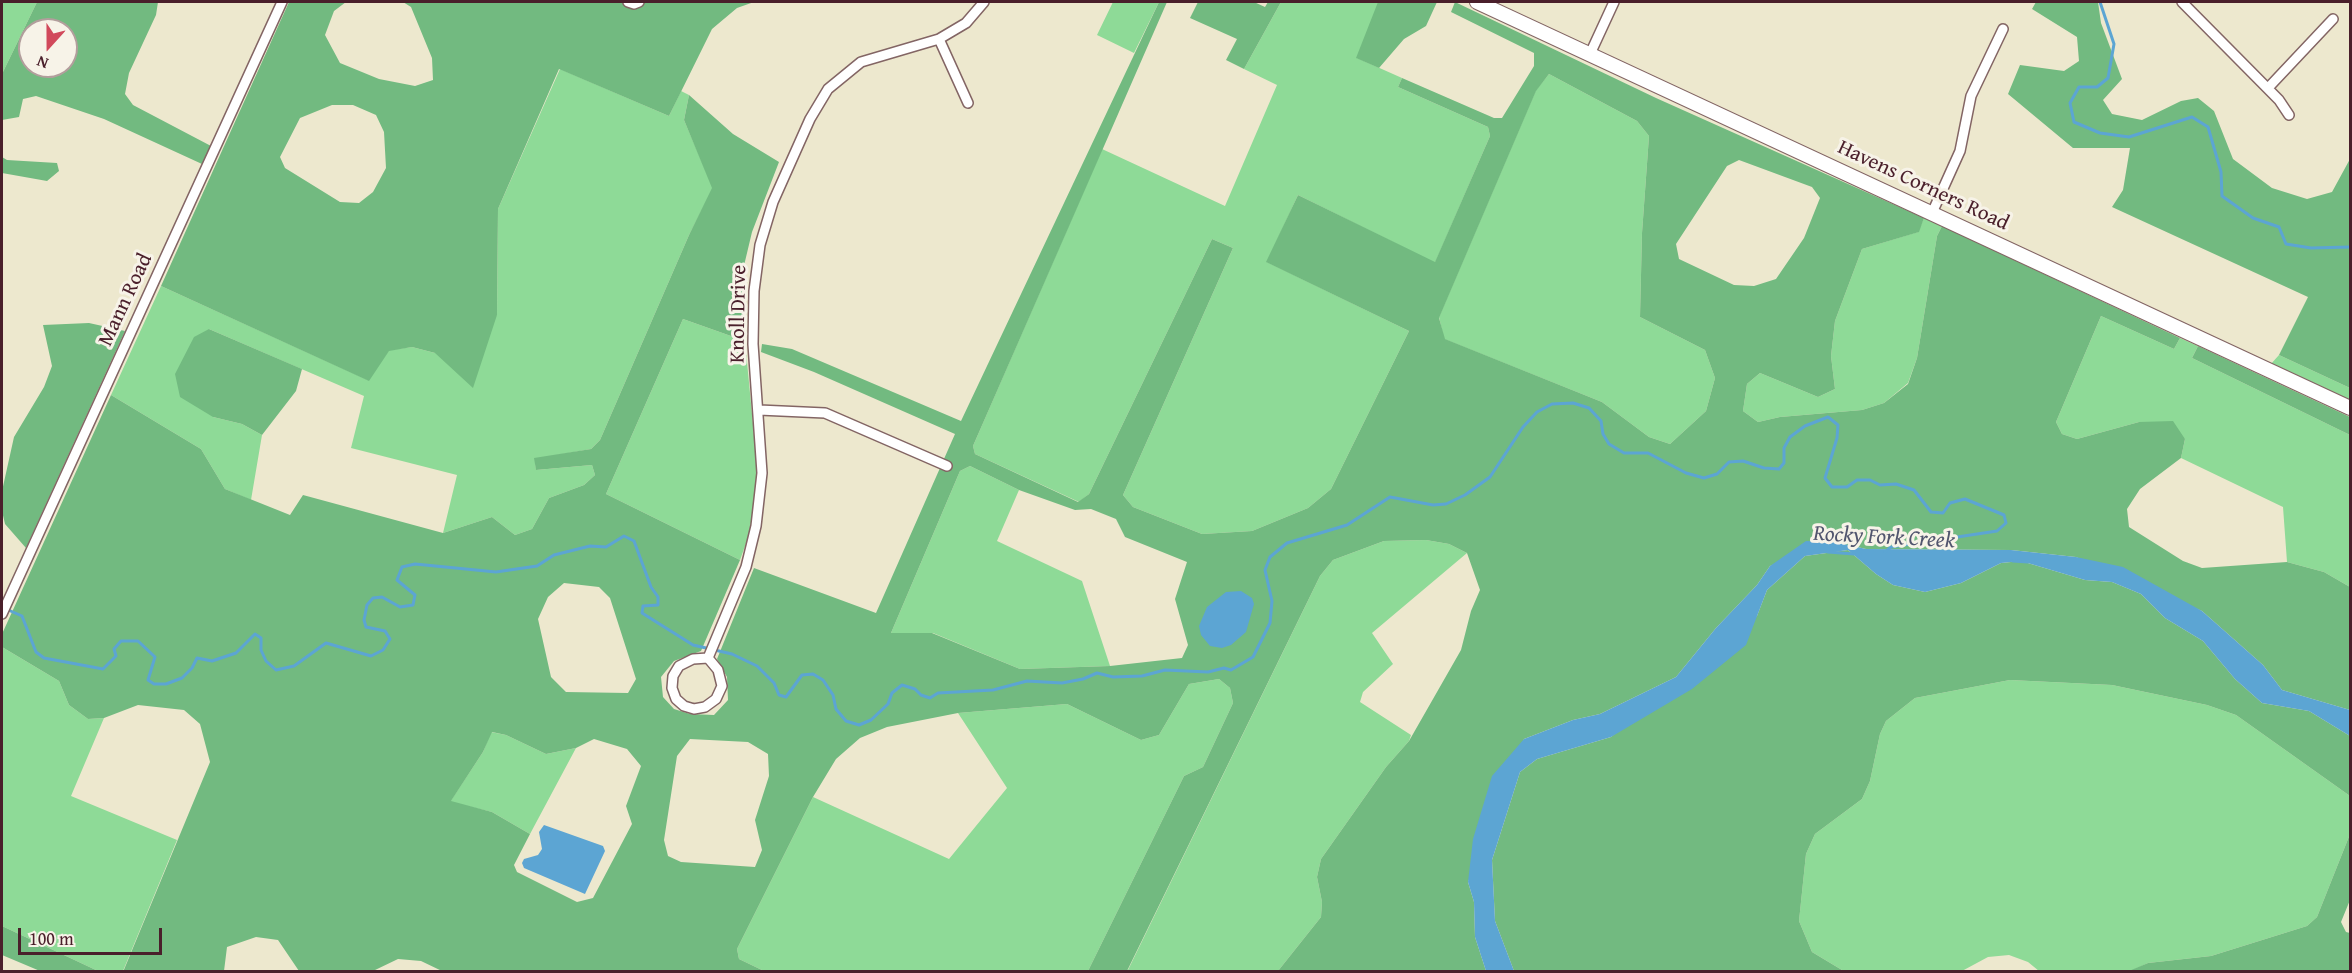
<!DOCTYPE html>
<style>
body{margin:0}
#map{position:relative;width:2352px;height:973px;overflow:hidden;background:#ede8ce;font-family:"Gentium Book Plus",serif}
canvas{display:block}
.frame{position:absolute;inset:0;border:3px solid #4a1f2b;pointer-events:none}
.north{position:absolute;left:18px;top:18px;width:60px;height:60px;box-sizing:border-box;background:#f7f3e8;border:2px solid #b29e9c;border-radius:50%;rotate:201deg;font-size:16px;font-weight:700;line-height:24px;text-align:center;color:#4a1f2b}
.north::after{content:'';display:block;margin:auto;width:21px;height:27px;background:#d1495b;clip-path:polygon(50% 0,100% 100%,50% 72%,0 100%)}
.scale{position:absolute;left:18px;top:928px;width:144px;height:27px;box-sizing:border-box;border:3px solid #4a1f2b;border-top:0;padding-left:8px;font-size:18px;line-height:21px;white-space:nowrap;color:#4a1f2b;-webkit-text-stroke:4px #f7f3e8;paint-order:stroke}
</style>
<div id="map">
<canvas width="2352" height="973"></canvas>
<div class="frame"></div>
<div class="north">N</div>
<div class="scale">100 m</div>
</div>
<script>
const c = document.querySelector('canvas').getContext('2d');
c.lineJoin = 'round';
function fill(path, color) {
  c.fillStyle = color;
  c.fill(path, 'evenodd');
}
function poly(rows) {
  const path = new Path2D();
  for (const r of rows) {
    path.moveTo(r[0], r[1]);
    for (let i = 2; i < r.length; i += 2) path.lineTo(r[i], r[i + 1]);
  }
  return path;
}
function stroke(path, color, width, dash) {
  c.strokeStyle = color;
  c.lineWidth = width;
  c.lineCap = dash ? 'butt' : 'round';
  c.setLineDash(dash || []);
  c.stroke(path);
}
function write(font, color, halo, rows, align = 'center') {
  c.font = font + ' "Gentium Book Plus",serif';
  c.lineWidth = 6;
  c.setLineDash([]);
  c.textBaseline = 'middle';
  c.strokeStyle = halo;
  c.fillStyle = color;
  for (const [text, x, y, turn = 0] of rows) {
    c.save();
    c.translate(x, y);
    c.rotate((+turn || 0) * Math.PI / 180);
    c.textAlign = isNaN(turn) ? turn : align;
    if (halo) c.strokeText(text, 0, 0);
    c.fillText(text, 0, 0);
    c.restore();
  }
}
fill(poly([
 [2,2,37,2,2,74],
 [1113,2,1159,2,1134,53,1097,35],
 [1281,2,1380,2,1357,58,1402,78,1398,87,1488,127,1490,136,1435,263,1298,195,1267,262,1409,331,1331,489,1308,508,1252,531,1202,534,1133,507,1123,495,1233,248,1212,239,1089,494,1079,502,975,454,973,446,1102,149,1225,206,1277,85,1244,69],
 [560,69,669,116,681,91,689,95,684,120,713,188,689,235,600,440,591,449,535,459,536,470,592,465,595,475,584,485,549,498,532,529,515,535,492,517,443,533,457,475,351,448,364,396,209,329,213,417,242,424,262,435,251,500,225,489,201,449,111,395,161,286,368,380,389,350,412,347,435,353,497,315,498,209],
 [1549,74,1637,121,1649,136,1642,233,1640,317,1705,350,1715,378,1706,411,1670,444,1649,437,1602,402,1444,339,1439,317,1536,90],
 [1924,218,1942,226,1937,236,1917,358,1908,383,1884,403,1862,410,1780,417,1758,422,1743,411,1747,384,1760,373,1818,397,1835,389,1831,356,1835,321,1862,249,1918,232],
 [2101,316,2174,349,2180,338,2198,346,2192,358,2350,435,2350,587,2324,572,2287,562,2283,507,2181,458,2185,439,2139,422,2077,439,2062,434,2056,422],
 [683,319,745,341,757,466,755,498,749,535,740,560,606,494],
 [2279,355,2350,388,2350,401,2270,365],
 [970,466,1019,490,997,541,1082,581,1110,666,1020,669,933,633,891,633,960,471],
 [1426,540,1449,544,1467,553,1372,633,1393,664,1363,692,1360,702,1411,735,1409,741,1386,767,1321,859,1317,877,1322,902,1321,917,1278,971,1127,972,1320,576,1333,560,1384,541],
 [2,647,59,681,69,705,88,719,104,718,71,796,177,840,123,971,98,971,2,926],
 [1219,679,1230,688,1233,703,1203,767,1184,776,1088,971,764,971,739,959,737,949,813,797,949,859,1007,788,958,713,1067,704,1141,740,1159,735,1189,684],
 [2010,680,2112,685,2207,705,2236,715,2350,796,2350,834,2317,917,2307,926,2211,956,2148,963,2129,972,2039,971,2028,962,2009,955,1988,957,1962,971,1865,972,1842,970,1812,952,1799,921,1806,854,1815,834,1862,799,1870,781,1880,734,1886,721,1915,698],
 [491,732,506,735,546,754,576,748,530,834,492,812,450,802,483,752]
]), '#8eda97');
fill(poly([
 [37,2,158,2,156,15,129,73,125,94,133,105,211,146,202,164,104,119,36,96,23,99,19,117,2,120,2,74],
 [30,30,66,30,66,66,30,66],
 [289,2,346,2,334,11,325,35,340,63,379,79,415,86,433,80,432,58,411,7,403,2,754,2,737,8,712,29,669,116,559,69,498,209,497,315,473,388,435,353,412,347,389,351,369,381,161,286],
 [332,105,353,105,376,115,384,132,386,168,373,192,359,203,340,202,285,168,280,157,300,118],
 [1159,2,1167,2,973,446,975,454,1078,502,1089,494,1212,239,1233,248,1123,495,1133,507,1202,534,1252,531,1308,508,1331,489,1409,331,1266,262,1298,195,1435,262,1490,136,1488,127,1398,87,1402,78,1494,118,1502,118,1534,66,1534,53,1451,12,1455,2,1656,98,1924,218,1919,232,1862,249,1835,321,1831,356,1835,389,1818,397,1760,373,1747,384,1743,411,1758,422,1780,417,1862,410,1884,403,1908,384,1917,358,1937,236,1942,226,2180,338,2174,349,2101,316,2056,422,2062,434,2077,439,2139,422,2173,421,2185,439,2181,458,2140,489,2127,509,2129,527,2183,561,2202,568,2287,562,2324,572,2350,587,2350,710,2282,690,2263,665,2202,611,2076,557,2011,550,1866,549,1835,542,1770,566,1757,585,1716,628,1676,677,1600,714,1573,720,1524,739,1468,882,1474,902,1475,937,1486,971,1278,971,1321,917,1322,902,1317,877,1321,859,1386,767,1409,741,1461,650,1471,611,1480,590,1467,553,1449,544,1426,540,1384,541,1333,560,1320,576,1127,971,1088,971,1184,776,1203,767,1233,703,1230,688,1219,679,1189,684,1159,735,1141,740,1067,704,958,713,887,727,860,738,836,759,813,797,737,949,739,959,764,971,444,972,421,961,398,959,373,971,299,971,278,940,256,937,227,947,224,971,123,972,210,762,200,724,184,710,138,705,104,718,88,719,69,705,59,681,2,647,2,634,111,395,201,449,225,489,290,515,303,495,443,533,492,517,515,535,532,529,549,498,584,485,595,475,592,465,536,470,534,458,591,449,600,440,689,235,712,188,684,120,689,95,733,134,779,162,752,232,742,274,745,341,683,319,606,494,740,560,701,651,674,661,661,677,663,697,674,709,690,714,714,715,728,700,727,677,717,659,754,568,876,613,955,434,814,372,761,352,762,344,792,349,961,421],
 [1549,74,1637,121,1649,136,1642,233,1640,317,1705,350,1715,378,1706,411,1670,444,1649,437,1602,402,1445,339,1439,318,1536,91],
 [1739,160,1812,187,1820,198,1804,238,1776,279,1754,286,1734,285,1679,259,1676,244,1727,166],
 [970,466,1019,490,1075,510,1091,509,1116,519,1125,537,1187,562,1175,599,1188,645,1182,658,1110,666,1020,669,932,633,891,633,960,471],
 [564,583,599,587,610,598,636,679,628,693,566,692,551,677,538,619,548,597],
 [492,732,506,735,546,754,576,748,594,739,627,749,641,766,626,806,632,824,593,898,577,902,517,872,514,865,530,834,492,812,451,801,483,752],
 [690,739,748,742,768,754,769,776,755,820,762,850,755,867,681,862,668,856,664,840,677,756],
 [1198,2,1254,2,1265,7,1268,2,1281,2,1244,69,1226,60,1237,39,1190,18],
 [1378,2,1437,2,1426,26,1404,39,1379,68,1356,58],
 [2036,2,2098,2,2101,23,2122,79,2103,100,2112,114,2142,120,2181,101,2198,98,2214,111,2233,159,2272,188,2307,199,2332,192,2350,159,2350,388,2279,355,2308,297,2112,207,2123,190,2130,148,2073,148,2008,94,2020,65,2064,71,2079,61,2077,37,2032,9],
 [2,157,7,160,57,163,59,171,47,181,2,173],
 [89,323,125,331,26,548,5,524,2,511,2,491,14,437,44,387,52,366,43,325],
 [209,329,302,369,296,391,262,435,242,424,213,417,180,397,175,374,194,337],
 [2198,346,2350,417,2350,435,2192,358],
 [1848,550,1876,574,1893,585,1925,592,1961,583,2001,563,2021,561,2085,580,2112,582,2141,594,2165,618,2203,641,2235,679,2262,703,2309,711,2350,736,2350,796,2236,715,2207,705,2112,685,2010,680,1915,698,1886,721,1880,734,1870,781,1862,799,1815,834,1806,854,1799,921,1812,952,1842,970,1865,971,1514,971,1495,921,1492,860,1520,772,1537,759,1611,737,1757,616,1767,590,1805,556],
 [2350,834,2350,900,2341,922,2346,932,2350,933,2350,971,2129,971,2148,963,2211,956,2307,926,2317,917],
 [2,926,98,971,40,971,2,955]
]), '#72ba80');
fill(poly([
 [1806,541,1835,542,1866,549,2011,550,2076,557,2123,567,2202,611,2263,665,2282,690,2350,710,2350,736,2309,711,2262,703,2235,679,2203,641,2165,618,2141,594,2112,582,2085,580,2021,561,2001,563,1961,583,1925,592,1893,585,1876,574,1848,550,1805,556,1767,590,1746,645,1692,689,1611,737,1537,759,1520,772,1492,860,1495,921,1514,971,1486,971,1475,937,1474,902,1468,882,1473,839,1492,776,1524,739,1573,720,1600,714,1676,677,1716,628,1757,585,1770,566],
 [1241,591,1252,598,1254,604,1246,632,1231,645,1222,648,1210,646,1201,635,1199,626,1207,607,1226,592],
 [544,825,603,846,605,851,585,894,524,868,522,863,524,859,538,855,542,849,539,832]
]), '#5ca5d3');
stroke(poly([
 [2100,2,2114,44,2108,78,2097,87,2079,87,2070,103,2074,122,2100,133,2129,137,2192,117,2208,127,2221,172,2222,196,2253,218,2279,227,2286,244,2311,248,2350,247],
 [1828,552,1854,554],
 [2013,561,2028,562],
 [6,609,22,616,36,652,44,658,103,669,116,656,114,649,121,641,138,641,155,657,148,680,154,684,166,684,182,678,192,668,197,658,212,661,236,653,255,634,261,638,261,650,266,661,276,670,294,666,326,643,371,656,383,650,390,639,385,631,366,627,364,620,367,605,373,598,382,597,400,607,413,605,415,595,397,580,402,567,415,564,496,572,537,566,554,555,590,546,606,547,624,536,634,541,651,587,658,597,658,605,643,606,642,613,693,645,732,654,757,666,774,683,779,695,786,697,802,675,813,674,823,680,833,695,836,709,846,721,859,725,871,720,888,704,892,693,902,685,915,689,921,695,930,698,938,693,993,690,1027,681,1062,683,1083,679,1097,673,1113,677,1142,676,1165,670,1208,672,1224,668,1231,670,1253,657,1270,623,1272,601,1265,570,1270,557,1287,543,1347,525,1390,497,1433,505,1446,504,1465,495,1490,477,1523,427,1537,412,1552,404,1573,403,1589,408,1601,421,1603,434,1609,444,1624,453,1648,453,1686,473,1704,478,1717,474,1729,462,1743,461,1764,468,1779,469,1784,463,1784,448,1790,437,1805,426,1828,417,1838,425,1837,438,1825,478,1832,487,1847,487,1857,480,1870,480,1880,485,1896,484,1914,490,1931,512,1943,513,1950,503,1965,499,2004,515,2006,523,1997,531,1891,547,1885,552]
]), '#5ca5d3', 3);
const street = poly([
 [628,2,634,4,639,2],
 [2182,2,2279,100,2289,115],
 [939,39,968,103],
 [1590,54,1614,2],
 [2268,88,2333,19],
 [1932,213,1960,151,1971,96,2003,29],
 [759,410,825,413,947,466],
 [2,614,282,2],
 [708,658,746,567,756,526,762,473,753,344,754,291,760,245,773,202,810,119,828,89,861,62,939,39,966,23,984,2],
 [708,658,718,670,722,686,716,699,705,707,694,709,684,706,676,699,672,688,673,676,679,666,693,659,708,658]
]);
const primary = poly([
 [1477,2,2350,408]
]);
stroke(street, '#836564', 12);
stroke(primary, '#836564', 16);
stroke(street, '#fff', 9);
stroke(primary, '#fff', 14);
write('21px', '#4a1f2b', '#f7f3e8', [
 ["Havens Corners Road",1923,186,25],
 ["Mann Road",126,300,-65],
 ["Knoll Drive",739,314,-89]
]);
write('italic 22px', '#51556e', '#f7f3e8', [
 ["Rocky Fork Creek",1884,538,3]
]);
</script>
